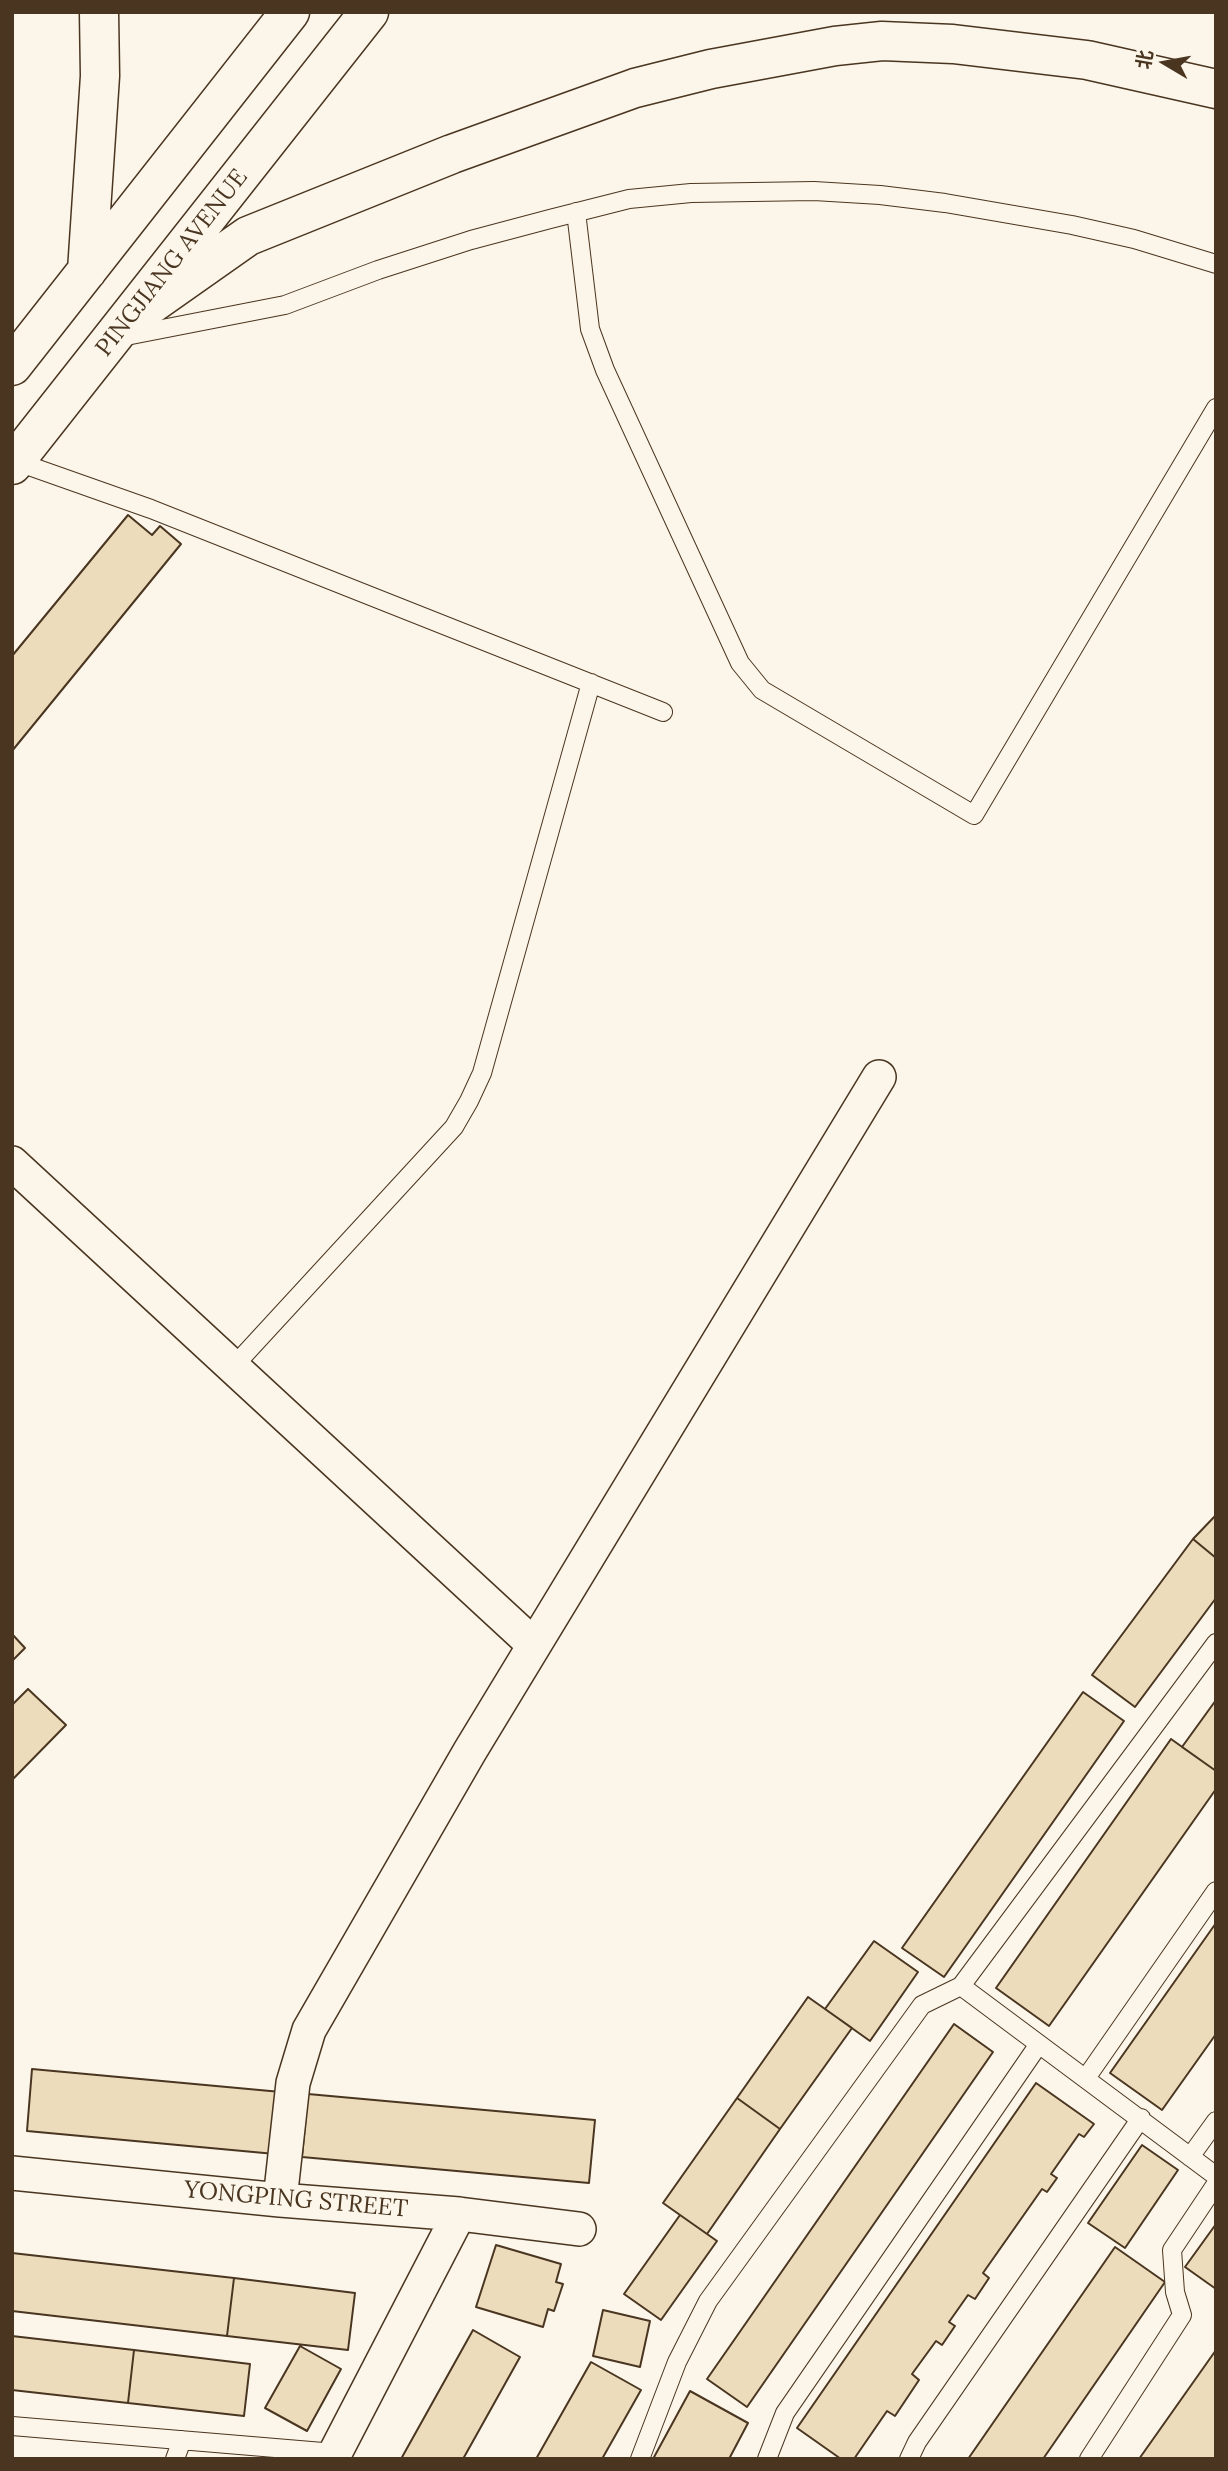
<!DOCTYPE html>
<meta charset="utf-8">
<style>
body{margin:0}
#map{position:relative;width:1228px;height:2471px;overflow:hidden;background:#fbf6e9;font-family:Lora,"Noto Sans SC",serif}
canvas{display:block}
.frame{position:absolute;inset:0;border:14px solid #4a3520;pointer-events:none}
.north{position:absolute;left:1130px;top:28px;width:70px;height:70px;-webkit-text-stroke:5px #fbf6e9;paint-order:stroke;rotate:280deg;font-size:19px;font-weight:700;line-height:28px;text-align:center;color:#4a3520}
.north::after{content:'';display:block;margin:auto;width:24px;height:32px;background:#4a3520;clip-path:polygon(50% 0,100% 100%,50% 72%,0 100%)}
</style>
<div id="map">
<canvas width="1228" height="2471"></canvas>
<div class="frame"></div>
<div class="north">北</div>
</div>
<script>
const c = document.querySelector('canvas').getContext('2d');
c.lineJoin = 'round';
function fill(path, color) {
  c.fillStyle = color;
  c.fill(path, 'evenodd');
}
function poly(rows) {
  const path = new Path2D();
  for (const r of rows) {
    path.moveTo(r[0], r[1]);
    for (let i = 2; i < r.length; i += 2) path.lineTo(r[i], r[i + 1]);
  }
  return path;
}
function stroke(path, color, width, dash) {
  c.strokeStyle = color;
  c.lineWidth = width;
  c.lineCap = dash ? 'butt' : 'round';
  c.setLineDash(dash || []);
  c.stroke(path);
}
function write(font, color, halo, rows, align = 'center') {
  c.font = font + ' Lora,serif';
  c.lineWidth = 5;
  c.setLineDash([]);
  c.textBaseline = 'middle';
  c.strokeStyle = halo;
  c.fillStyle = color;
  for (const [text, x, y, turn = 0] of rows) {
    c.save();
    c.translate(x, y);
    c.rotate((+turn || 0) * Math.PI / 180);
    c.textAlign = isNaN(turn) ? turn : align;
    if (halo) c.strokeText(text, 0, 0);
    c.fillText(text, 0, 0);
    c.restore();
  }
}
const building = poly([
 [128,515,152,535,160,526,181,544,12,751,12,656,128,515],
 [1216,1515,1216,1558,1193,1539,1216,1515],
 [1193,1539,1216,1558,1216,1598,1135,1707,1092,1675,1193,1539],
 [12,1634,25,1648,12,1661,12,1634],
 [28,1689,66,1725,12,1780,12,1705,28,1689],
 [1083,1692,1124,1721,944,1977,902,1948,1083,1692],
 [1216,1700,1216,1771,1182,1747,1216,1700],
 [1171,1739,1216,1771,1216,1789,1049,2026,996,1988,1171,1739],
 [1216,1923,1216,2034,1162,2110,1110,2073,1216,1923],
 [874,1941,918,1972,870,2041,825,2009,874,1941],
 [808,1997,852,2028,780,2129,737,2098,808,1997],
 [954,2024,993,2052,747,2407,707,2379,954,2024],
 [32,2069,281,2092,275,2154,27,2131,32,2069],
 [1036,2083,1094,2124,1084,2137,1079,2134,1051,2174,1057,2178,1047,2192,1042,2189,983,2273,989,2278,975,2299,968,2295,949,2322,955,2326,942,2345,936,2341,912,2374,919,2380,895,2416,887,2411,854,2459,841,2459,797,2428,1036,2083],
 [308,2094,595,2120,589,2183,302,2157,308,2094],
 [737,2098,780,2129,707,2234,663,2203,737,2098],
 [1142,2145,1178,2170,1125,2248,1088,2223,1142,2145],
 [680,2215,717,2241,661,2320,624,2294,680,2215],
 [1216,2224,1216,2289,1185,2267,1216,2224],
 [496,2245,561,2264,556,2282,563,2284,554,2311,548,2309,543,2327,476,2307,496,2245],
 [1115,2247,1165,2282,1043,2459,968,2459,1115,2247],
 [12,2253,234,2278,227,2336,12,2311,12,2253],
 [234,2278,355,2293,348,2350,227,2336,234,2278],
 [603,2310,650,2321,640,2367,593,2356,603,2310],
 [473,2330,520,2357,463,2459,401,2459,473,2330],
 [12,2336,134,2350,128,2403,12,2390,12,2336],
 [300,2346,341,2369,307,2431,265,2408,300,2346],
 [134,2350,250,2364,244,2416,128,2403,134,2350],
 [1216,2350,1216,2459,1139,2459,1216,2350],
 [591,2362,641,2390,602,2459,536,2459,591,2362],
 [690,2391,748,2423,729,2459,653,2459,690,2391]
]);
fill(building, '#ecdcbc');
stroke(building, '#4a3520', 2);
const lane = poly([
 [576,212,590,329,605,370,740,663,762,690,974,815,1216,408],
 [121,337,285,305,378,270,471,240,550,219,629,199,691,193,814,191,880,195,945,203,1072,225,1134,239,1216,264],
 [15,461,151,509,663,712],
 [233,1367,454,1127,469,1101,482,1073,591,683],
 [961,1986,1216,2176],
 [1086,2078,1216,1891],
 [1190,2157,1216,2121],
 [12,2426,335,2453],
 [175,2459,182,2440],
 [640,2459,677,2362,708,2301,922,2005,961,1986,1216,1643],
 [767,2459,785,2413,1039,2044],
 [909,2459,917,2442,1141,2118],
 [1089,2459,1182,2315,1175,2292,1172,2250,1216,2184]
]);
const street = poly([
 [12,1163,534,1645],
 [12,2173,280,2200,459,2214,579,2229],
 [280,2200,293,2083,309,2030,470,1751,879,1077],
 [332,2459,459,2214]
]);
const highway = poly([
 [87,271,100,76,99,12],
 [123,324,248,236,452,154,635,88,711,69,835,46,882,41,953,44,1087,60,1216,89],
 [12,366,290,12],
 [12,465,369,12]
]);
stroke(lane, '#4a3520', 20);
stroke(street, '#4a3520', 36);
stroke(highway, '#4a3520', 41);
stroke(lane, '#fbf6e9', 18);
stroke(street, '#fbf6e9', 33);
stroke(highway, '#fbf6e9', 38);
write('24px', '#4a3520', '#fbf6e9', [
 ["PINGJIANG AVENUE",172,263,-52],
 ["YONGPING STREET",296,2200,5]
]);
</script>
